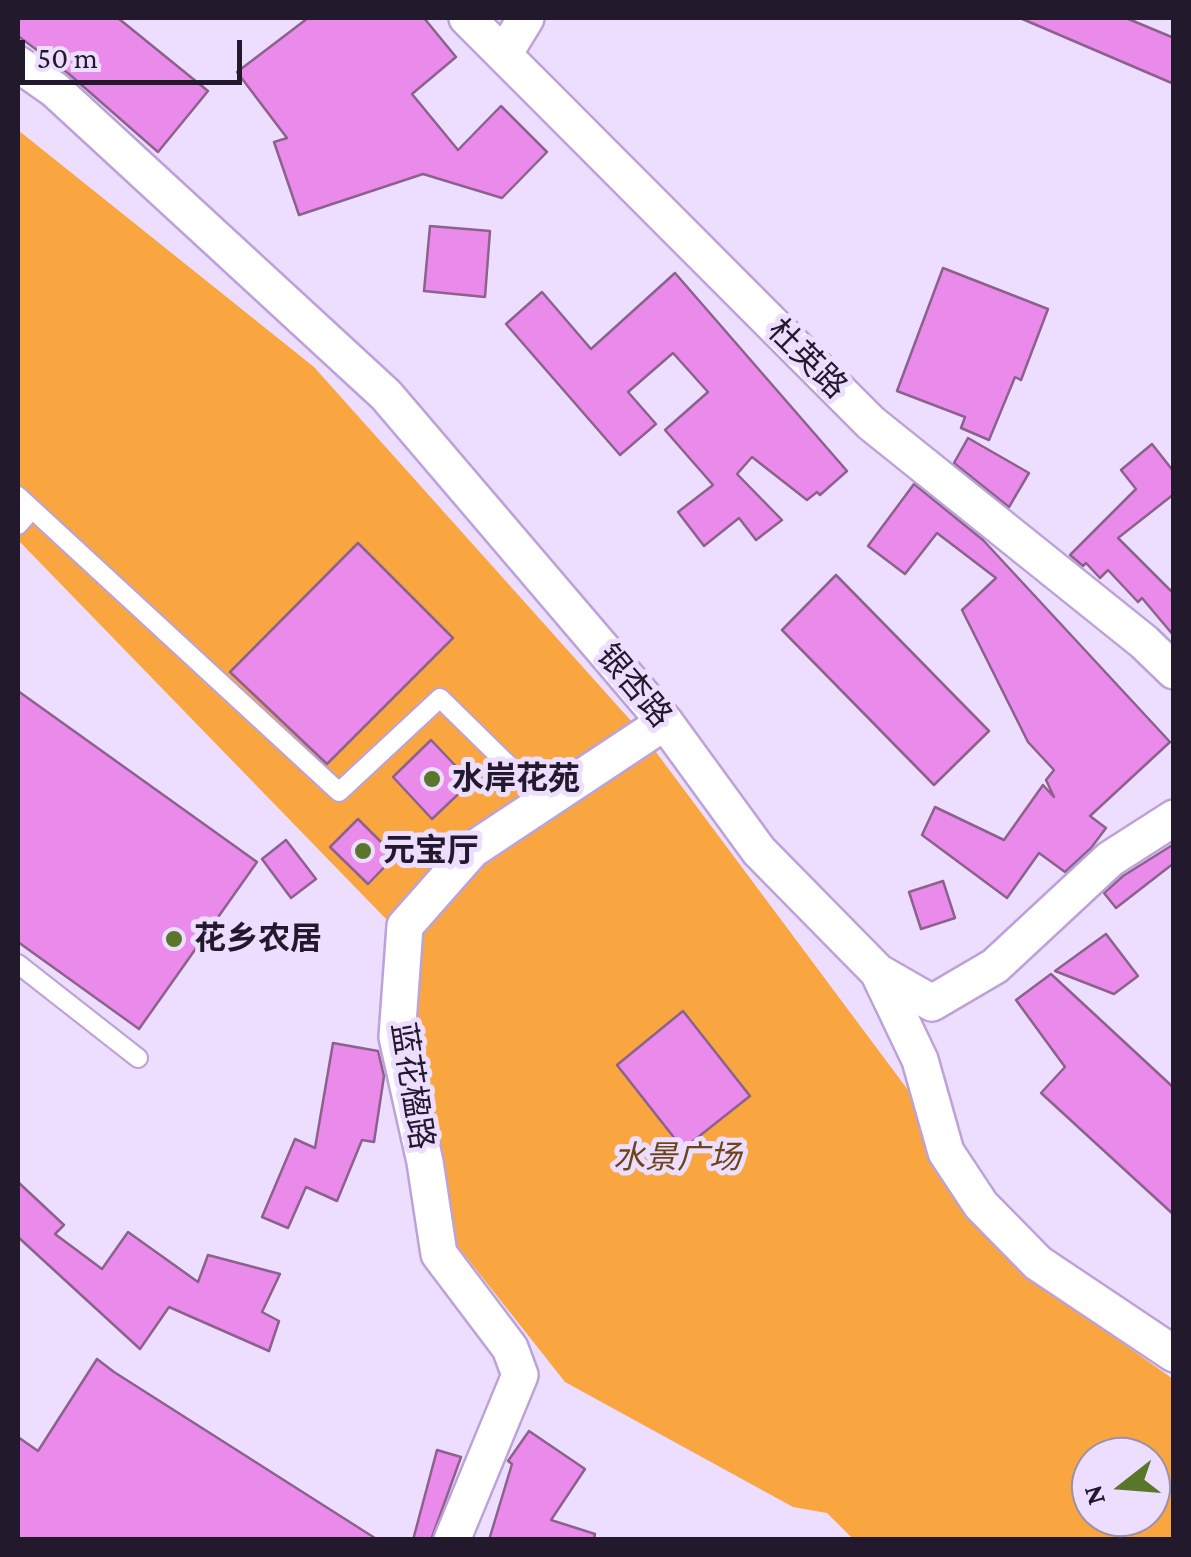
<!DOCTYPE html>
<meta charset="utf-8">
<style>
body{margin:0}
#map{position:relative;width:1191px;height:1557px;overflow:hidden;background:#edddfe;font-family:"Crimson Pro",serif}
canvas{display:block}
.frame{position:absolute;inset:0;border:20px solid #23192d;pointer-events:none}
.north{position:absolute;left:1071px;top:1437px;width:100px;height:100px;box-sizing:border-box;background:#edddfe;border:2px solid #9c8faa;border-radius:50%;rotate:253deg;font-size:28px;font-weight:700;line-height:40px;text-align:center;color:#23192d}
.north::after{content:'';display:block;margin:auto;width:35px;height:45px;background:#5a762b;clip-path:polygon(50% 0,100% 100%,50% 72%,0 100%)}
.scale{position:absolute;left:20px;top:40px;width:222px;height:45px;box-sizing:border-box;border:5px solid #23192d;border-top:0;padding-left:12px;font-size:30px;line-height:35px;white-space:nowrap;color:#23192d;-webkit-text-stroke:8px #edddfe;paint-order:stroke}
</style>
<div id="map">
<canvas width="1191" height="1557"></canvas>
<div class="frame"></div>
<div class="north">N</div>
<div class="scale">50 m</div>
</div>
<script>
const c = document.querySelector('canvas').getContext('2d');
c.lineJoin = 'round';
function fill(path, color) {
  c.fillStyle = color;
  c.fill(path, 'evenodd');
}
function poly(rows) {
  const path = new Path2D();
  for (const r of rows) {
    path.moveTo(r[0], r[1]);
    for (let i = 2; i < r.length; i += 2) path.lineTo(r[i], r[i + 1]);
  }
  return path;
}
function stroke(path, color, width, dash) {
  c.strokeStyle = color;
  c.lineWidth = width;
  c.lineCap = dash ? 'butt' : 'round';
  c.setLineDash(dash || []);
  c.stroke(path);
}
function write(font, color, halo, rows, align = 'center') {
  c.font = font + ' "Crimson Pro","Noto Sans SC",serif';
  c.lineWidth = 10;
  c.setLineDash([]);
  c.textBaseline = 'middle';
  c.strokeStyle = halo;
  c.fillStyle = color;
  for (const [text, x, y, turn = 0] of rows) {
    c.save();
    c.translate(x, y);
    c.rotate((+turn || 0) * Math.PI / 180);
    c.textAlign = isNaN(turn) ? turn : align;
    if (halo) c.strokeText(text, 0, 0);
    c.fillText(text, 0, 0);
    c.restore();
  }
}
fill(poly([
 [18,130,314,367,641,732,911,1094,947,1181,1017,1268,1173,1379,1173,1539,853,1539,827,1513,793,1507,565,1382,452,1239,386,919,18,540],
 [1091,1457,1151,1457,1151,1517,1091,1517]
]), '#faa640');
const building = poly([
 [18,18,118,18,208,91,158,152,69,74,18,36,18,18],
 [308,18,424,18,456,57,412,94,458,150,501,106,547,152,502,198,423,174,299,215,274,142,287,138,237,72,308,18],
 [1020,18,1126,18,1174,38,1174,84,1020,18],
 [430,226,490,231,485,297,424,291,430,226],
 [943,268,1048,309,1021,380,1015,377,989,440,961,428,965,417,897,391,943,268],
 [675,273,847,471,820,495,817,492,807,500,752,457,737,474,782,520,756,540,739,518,704,546,678,512,713,485,665,430,708,392,673,353,628,392,656,424,620,455,506,324,542,292,591,349,675,273],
 [968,438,1029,473,1009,507,954,463,968,438],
 [1152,444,1174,472,1174,494,1118,538,1174,594,1174,636,1142,598,1138,602,1108,570,1100,578,1086,563,1083,566,1070,555,1136,489,1121,470,1152,444],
 [914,484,983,540,1170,742,1090,816,1106,828,1091,848,1065,872,1039,853,1007,898,922,835,935,807,1004,840,1043,785,1054,797,1046,780,1054,770,1028,742,962,610,996,578,937,533,905,574,868,546,914,484],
 [358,543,453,638,327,764,230,672,358,543],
 [836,575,989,731,934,785,782,630,836,575],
 [18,691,257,862,139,1029,18,942,18,691],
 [431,740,471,782,432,819,393,777,431,740],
 [358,819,395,856,368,884,330,847,358,819],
 [286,840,316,879,291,898,262,859,286,840],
 [1174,844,1174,863,1116,908,1104,893,1123,876,1174,844],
 [943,881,955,918,921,929,909,892,943,881],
 [1106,934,1138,976,1114,994,1055,971,1106,934],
 [1051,974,1174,1088,1174,1215,1041,1093,1065,1067,1016,1000,1051,974],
 [683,1011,750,1096,683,1149,617,1065,683,1011],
 [333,1043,378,1051,384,1076,374,1142,362,1140,337,1201,306,1187,288,1228,262,1217,295,1139,315,1148,333,1043],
 [18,1182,64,1225,55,1234,102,1269,128,1232,198,1282,208,1255,280,1274,262,1312,279,1321,269,1351,169,1307,140,1349,18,1237,18,1182],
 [97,1359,114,1372,378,1540,18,1540,18,1437,38,1451,97,1359],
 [529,1431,585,1469,551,1520,595,1534,594,1540,489,1540,512,1464,508,1461,529,1431],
 [437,1450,461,1457,431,1540,413,1540,437,1450]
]);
fill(building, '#ea8aea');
stroke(building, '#8c628c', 2.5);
const lane = poly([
 [18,496,339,792,440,698,545,801],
 [18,525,32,509],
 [18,964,138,1058]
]);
const street = poly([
 [467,18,871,423,1144,642,1174,671],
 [504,54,526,18],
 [18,64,55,90,386,395,665,722,759,851,878,972,920,1060,946,1152,981,1205,1038,1263,1174,1354],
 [878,972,932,1003,995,966,1110,859,1174,818],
 [452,1540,520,1375,510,1348,439,1254,425,1162,397,1037,405,926,472,850,665,722]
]);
stroke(lane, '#bca2d7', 22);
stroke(street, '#bca2d7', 40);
stroke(lane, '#fff', 18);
stroke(street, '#fff', 35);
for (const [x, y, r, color] of [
 [432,779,10,"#5a762b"],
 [363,851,10,"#5a762b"],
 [174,939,10,"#5a762b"]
]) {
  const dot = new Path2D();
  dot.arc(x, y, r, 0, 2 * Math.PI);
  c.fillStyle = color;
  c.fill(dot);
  stroke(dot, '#edddfe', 4);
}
write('32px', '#23192d', '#edddfe', [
 ["杜英路",807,359,45],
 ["银杏路",634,686,50],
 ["蓝花楹路",412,1086,81]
]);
write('bold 32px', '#23192d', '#edddfe', [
 ["水岸花苑",452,779],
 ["元宝厅",383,851],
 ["花乡农居",194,939]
], 'left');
write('italic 32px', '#6c4618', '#edddfe', [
 ["水景广场",677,1158]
]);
</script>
